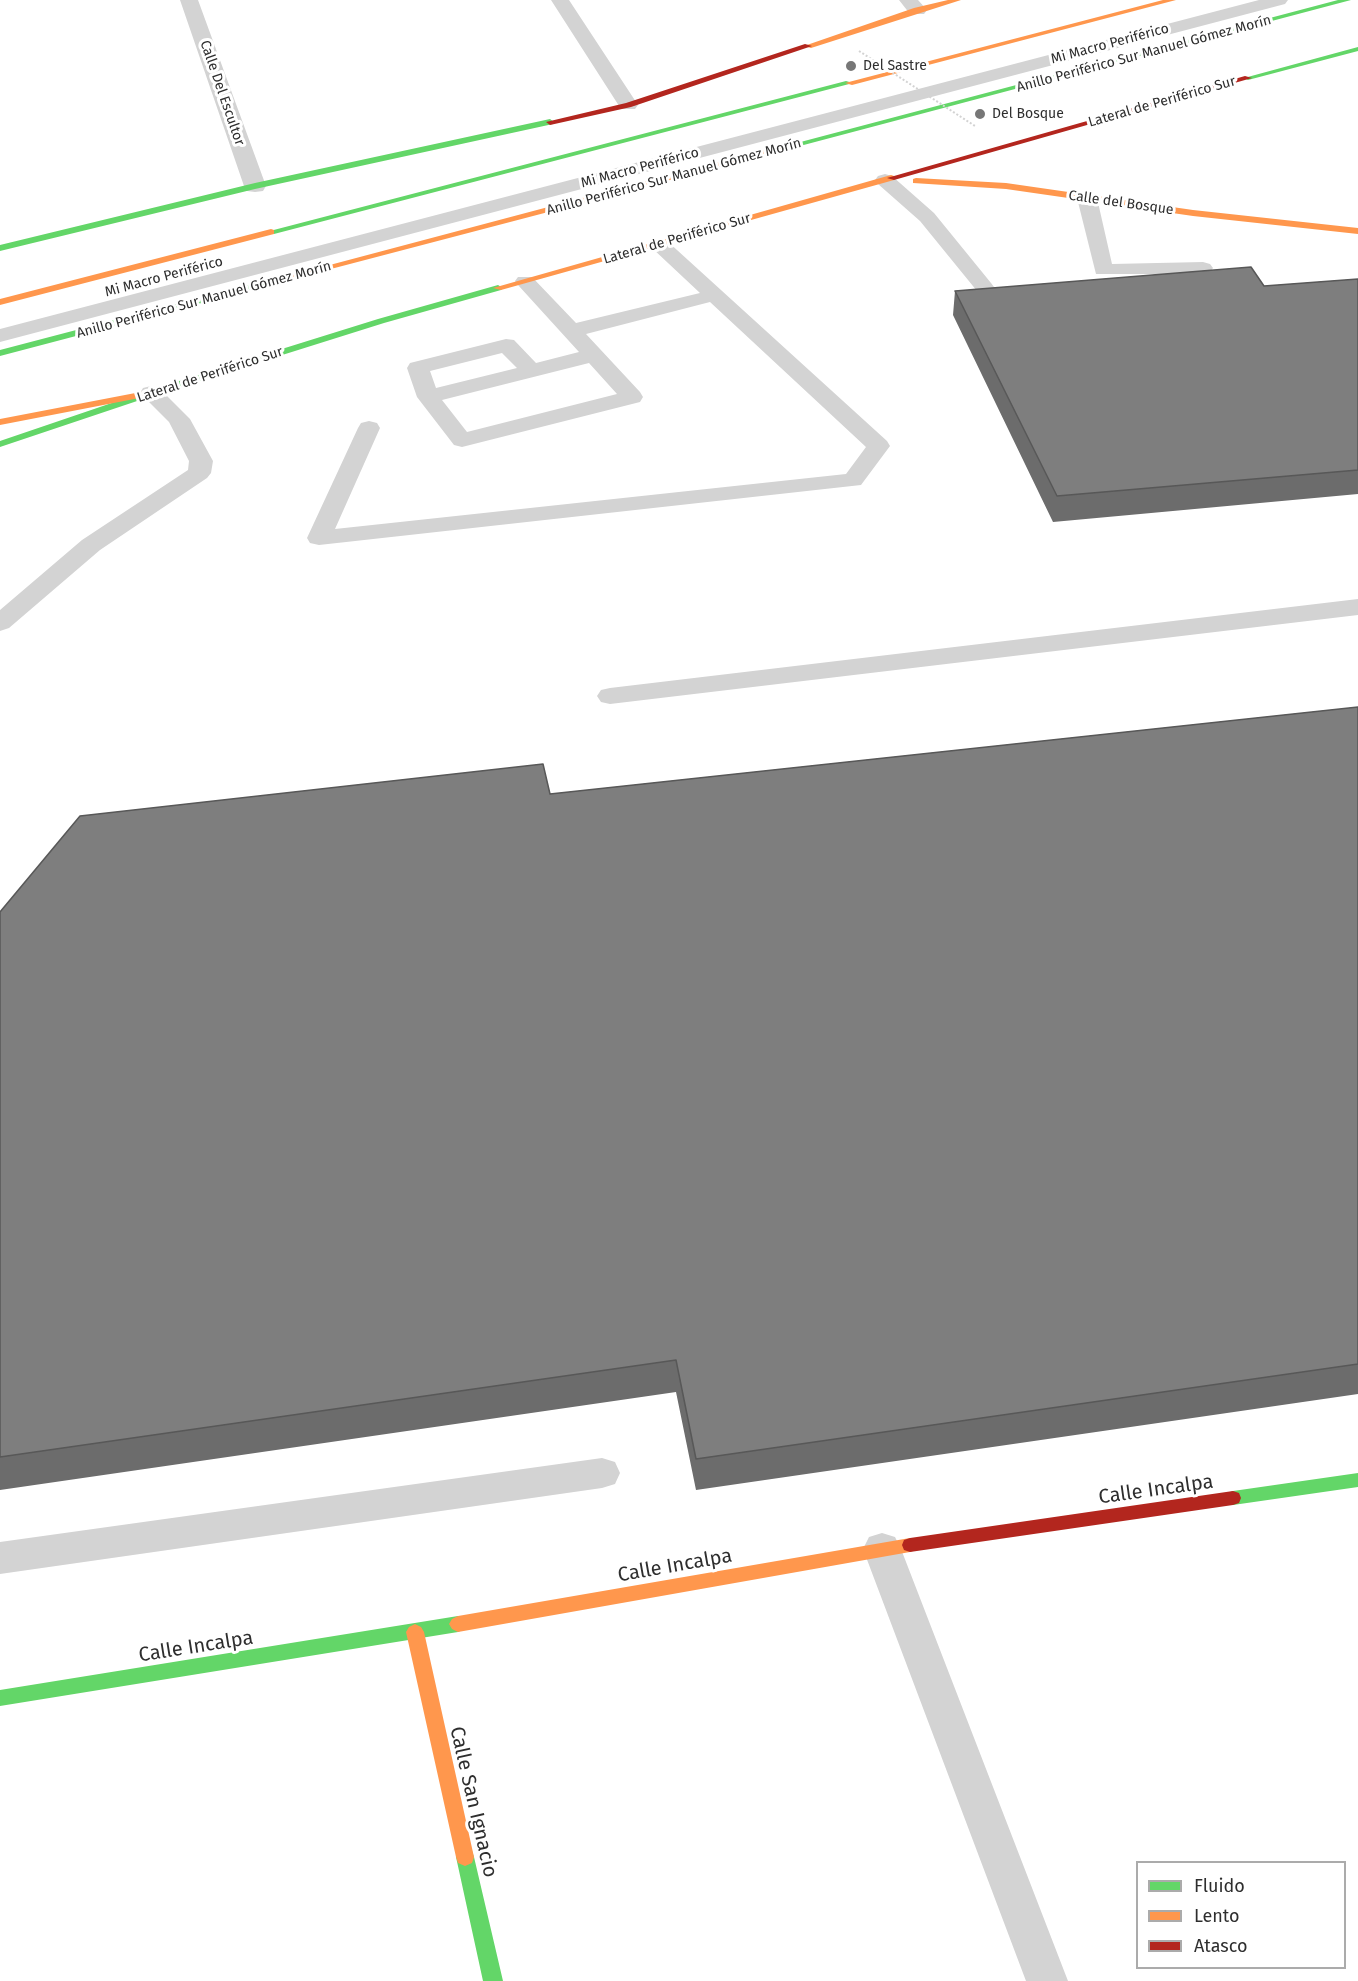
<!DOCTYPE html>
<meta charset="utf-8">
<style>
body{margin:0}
#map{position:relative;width:1358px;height:1981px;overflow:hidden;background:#fff;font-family:"Fira Sans",sans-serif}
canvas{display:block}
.legend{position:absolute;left:1136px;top:1861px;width:210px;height:108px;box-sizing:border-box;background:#fff;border:2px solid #ababab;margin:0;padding:8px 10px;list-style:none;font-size:18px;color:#2e2e2e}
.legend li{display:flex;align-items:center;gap:12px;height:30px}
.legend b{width:30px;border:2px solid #ababab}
</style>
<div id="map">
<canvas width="1358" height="1981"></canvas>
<ul class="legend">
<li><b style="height:8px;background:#63d668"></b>Fluido</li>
<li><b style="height:8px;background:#ff974d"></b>Lento</li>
<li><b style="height:8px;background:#b3261e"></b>Atasco</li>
</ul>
</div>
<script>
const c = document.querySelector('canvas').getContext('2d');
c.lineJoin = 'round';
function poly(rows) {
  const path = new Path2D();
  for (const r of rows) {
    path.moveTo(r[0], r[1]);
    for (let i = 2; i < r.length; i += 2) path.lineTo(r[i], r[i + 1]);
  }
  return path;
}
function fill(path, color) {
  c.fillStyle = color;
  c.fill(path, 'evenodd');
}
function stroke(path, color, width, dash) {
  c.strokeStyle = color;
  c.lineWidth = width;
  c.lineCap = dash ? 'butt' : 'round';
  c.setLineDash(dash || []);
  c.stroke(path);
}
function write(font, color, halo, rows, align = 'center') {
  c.font = font + ' "Fira Sans",sans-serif';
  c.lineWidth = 6;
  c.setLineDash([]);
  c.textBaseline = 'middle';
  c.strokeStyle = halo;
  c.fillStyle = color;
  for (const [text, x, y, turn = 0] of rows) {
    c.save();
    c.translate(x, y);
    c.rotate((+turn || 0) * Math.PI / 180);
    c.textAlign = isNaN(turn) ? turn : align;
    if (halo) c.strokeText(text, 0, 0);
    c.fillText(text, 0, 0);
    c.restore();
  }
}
fill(poly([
 [1259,0,1288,0,1285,4,0,342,0,329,1259,0],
 [885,174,892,176,934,213,991,283,994,287,991,291,977,291,920,221,878,184,875,180,878,176,885,174],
 [1087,192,1094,194,1097,198,1112,264,1203,262,1210,264,1213,268,1210,272,1203,274,1096,274,1077,198,1080,194,1087,192],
 [659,238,666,240,887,441,890,446,861,485,319,545,310,543,307,538,358,428,361,423,369,421,377,423,380,428,335,529,846,474,866,447,710,302,586,334,640,392,643,397,640,402,462,447,454,445,417,397,407,368,410,363,506,339,514,340,536,363,579,352,518,285,515,281,518,277,532,277,576,323,700,293,652,248,649,244,652,240,659,238],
 [502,353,517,368,436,388,430,371,502,353],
 [589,363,617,394,467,432,442,400,589,363],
 [151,386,159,388,190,419,213,461,211,473,207,478,100,550,9,628,0,631,0,610,82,540,188,470,189,461,169,422,140,393,143,388,151,386],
 [1358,599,1358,615,610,704,601,702,597,696,601,690,610,688,1358,599],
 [602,1458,615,1462,620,1473,615,1484,602,1488,0,1574,0,1542,602,1458],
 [882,1533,895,1537,901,1549,1068,1981,1026,1981,863,1549,869,1537,882,1533]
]), '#d3d3d3');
fill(poly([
 [180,0,198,0,266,186,263,191,255,192,247,191,244,186,180,0],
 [551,0,569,0,638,105,635,109,621,109,551,0],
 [899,0,918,0,927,10,924,14,910,14,899,0]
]), '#d3d3d3');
fill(poly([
 [1338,0,1351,0,781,151,774,149,1338,0],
 [1358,47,1358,51,1248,80,1244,78,1358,47],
 [846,81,853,83,274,234,266,232,846,81],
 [550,119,554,122,553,124,255,189,0,251,0,245,255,183,550,119],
 [282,276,287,279,285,281,0,356,0,350,282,276],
 [498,285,503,288,501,290,384,323,155,395,0,447,0,441,147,391,378,319,498,285],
 [1358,1473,1358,1487,1233,1505,1227,1503,1225,1498,1227,1493,1233,1491,1358,1473],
 [458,1616,464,1619,467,1624,464,1629,458,1632,0,1706,0,1690,458,1616],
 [465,1848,472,1851,474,1857,503,1981,483,1981,456,1857,458,1851,465,1848]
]), '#63d668');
fill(poly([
 [948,0,961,0,811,48,804,46,914,8,948,0],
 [1163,0,1176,0,852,85,845,83,1163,0],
 [778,146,782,149,781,151,285,281,277,279,778,146],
 [891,175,894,176,894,180,501,290,493,288,891,175],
 [916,178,1006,183,1193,210,1358,228,1358,234,1193,216,1006,189,913,183,913,179,916,178],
 [271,229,274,230,274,234,0,305,0,299,271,229],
 [151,390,156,393,155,395,0,425,0,419,151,390],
 [910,1538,916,1540,918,1545,916,1550,910,1552,458,1632,452,1629,449,1624,452,1619,458,1616,910,1538],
 [415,1624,421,1627,424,1632,474,1857,472,1863,465,1866,458,1863,456,1857,406,1632,409,1627,415,1624]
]), '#ff974d');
fill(poly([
 [805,44,812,46,631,107,550,125,546,122,626,103,805,44],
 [1245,76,1252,78,894,180,887,178,1245,76],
 [1233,1491,1239,1493,1241,1498,1239,1503,1233,1505,910,1552,904,1550,902,1545,904,1540,910,1538,1233,1491]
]), '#b3261e');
stroke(poly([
 [859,51,975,126]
]), '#d3d3d3', 2, [2, 2]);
fill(poly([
 [1358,279,1358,494,1053,522,953,315,955,291,1264,286],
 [1358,707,1358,1394,696,1490,676,1392,0,1490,0,912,550,794]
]), '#6c6c6c');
const building = poly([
 [1251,267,1264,286,1358,279,1358,470,1057,496,955,291,1251,267],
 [1358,707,1358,1364,696,1459,676,1360,0,1457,0,912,80,816,543,764,550,794,1358,707]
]);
fill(building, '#7e7e7e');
stroke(building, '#585858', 1.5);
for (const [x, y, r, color] of [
 [851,66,6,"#777"],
 [980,114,6,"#777"]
]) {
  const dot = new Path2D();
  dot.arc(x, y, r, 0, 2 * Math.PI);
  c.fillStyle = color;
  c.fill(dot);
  stroke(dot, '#fff', 2);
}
write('14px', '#2e2e2e', '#fff', [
 ["Mi Macro Periférico",1110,44,-15],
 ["Anillo Periférico Sur Manuel Gómez Morín",1144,54,-15],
 ["Calle Del Escultor",222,93,71],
 ["Lateral de Periférico Sur",1162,102,-16],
 ["Mi Macro Periférico",640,168,-15],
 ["Anillo Periférico Sur Manuel Gómez Morín",674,177,-15],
 ["Calle del Bosque",1121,203,8],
 ["Lateral de Periférico Sur",677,239,-16],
 ["Mi Macro Periférico",164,277,-15],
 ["Anillo Periférico Sur Manuel Gómez Morín",204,300,-15],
 ["Lateral de Periférico Sur",210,375,-18]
]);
write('14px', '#2e2e2e', '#fff', [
 ["Del Sastre",863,66],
 ["Del Bosque",992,114]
], 'left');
write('20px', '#2e2e2e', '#fff', [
 ["Calle Incalpa",1156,1490,-8],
 ["Calle Incalpa",675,1566,-10],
 ["Calle Incalpa",196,1647,-9],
 ["Calle San Ignacio",473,1802,77]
]);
</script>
